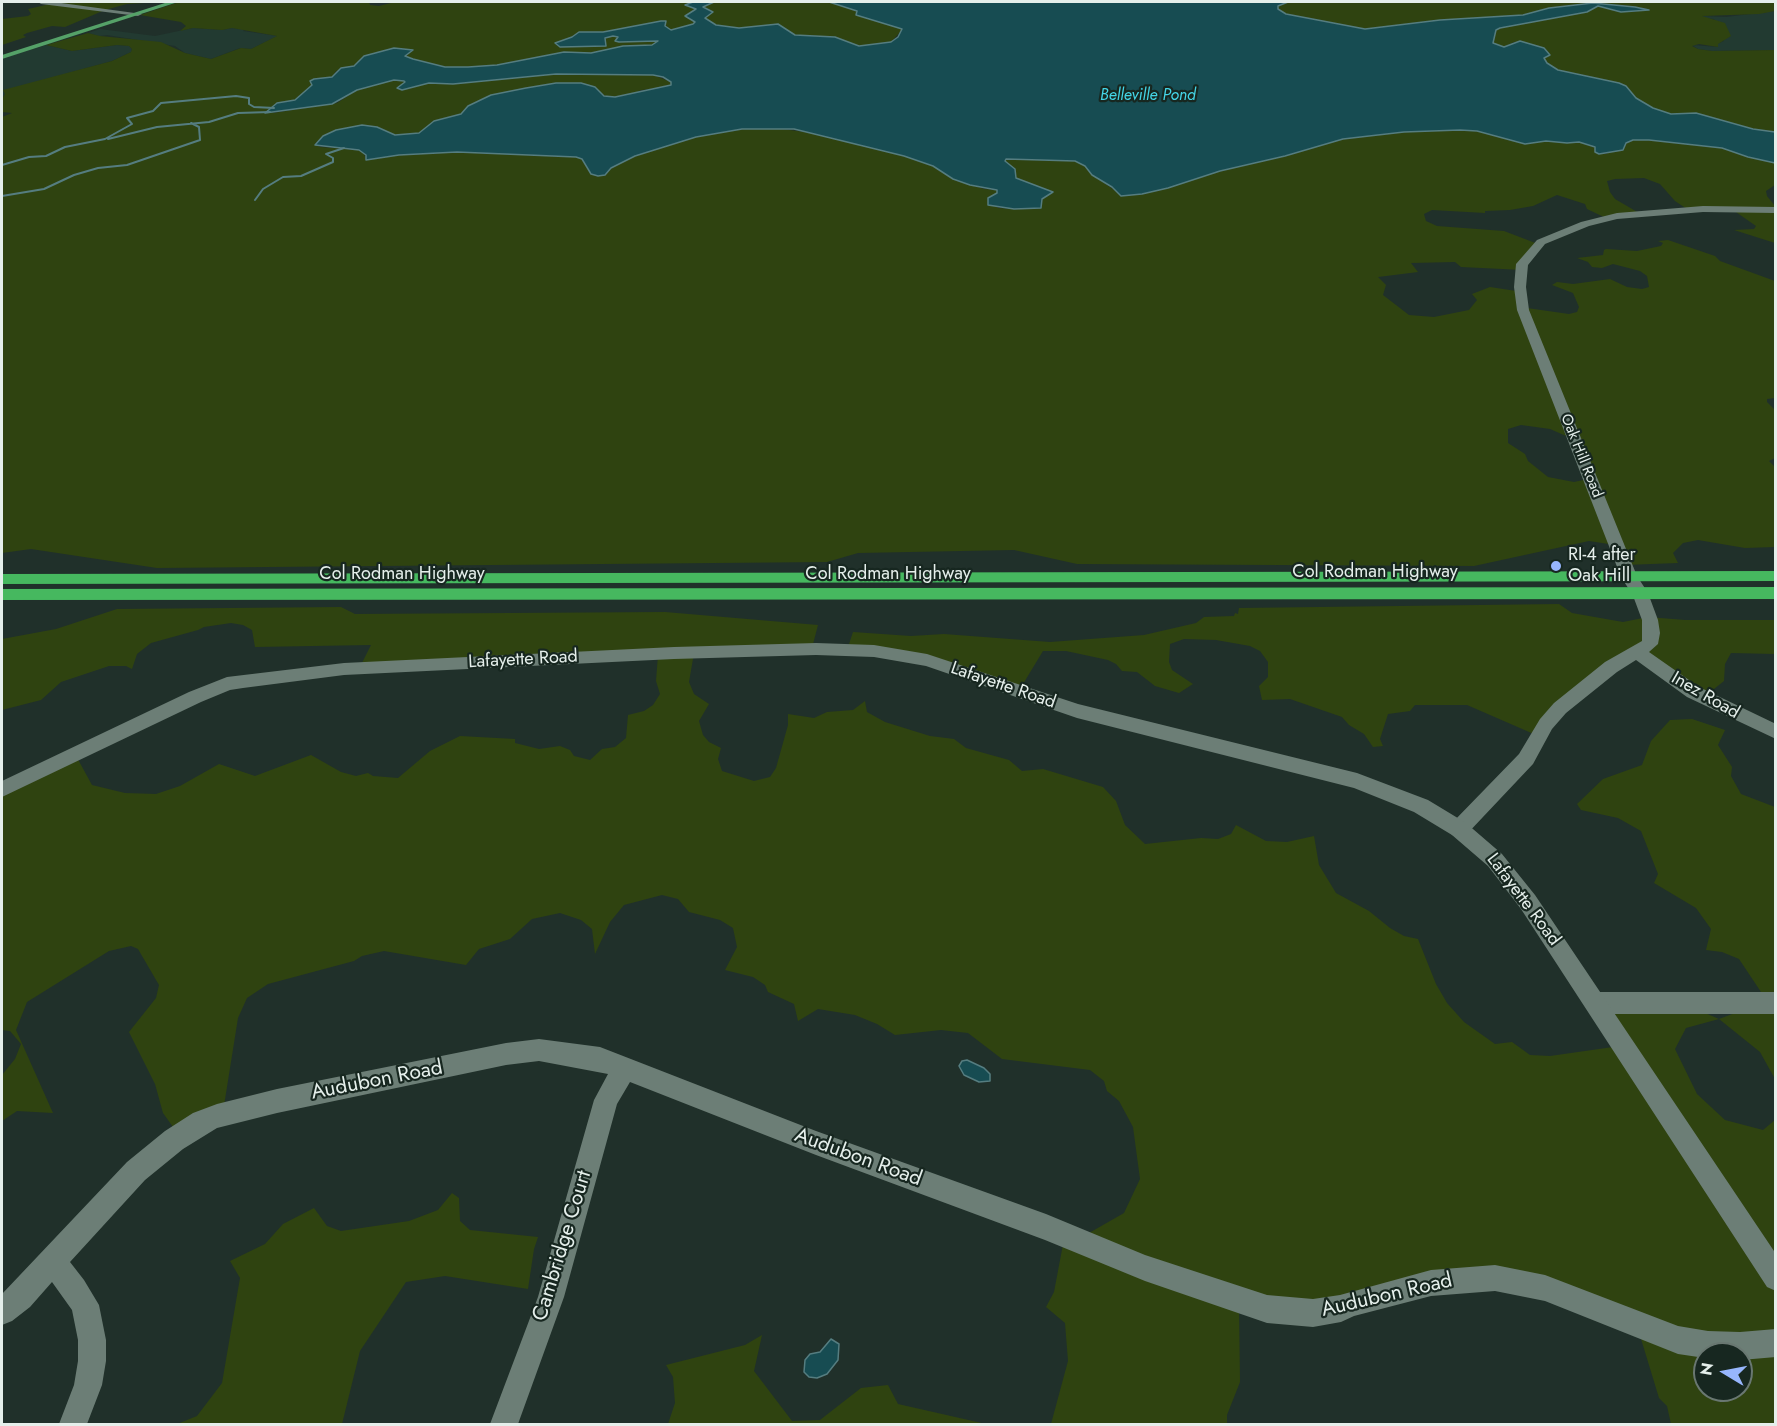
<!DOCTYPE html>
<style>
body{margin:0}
#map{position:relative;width:1777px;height:1426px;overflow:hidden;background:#20302a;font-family:Jost,sans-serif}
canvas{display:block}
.frame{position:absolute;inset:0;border:3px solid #e5efeb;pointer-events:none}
.north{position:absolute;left:1693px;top:1342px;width:60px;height:60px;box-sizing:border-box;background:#172720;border:2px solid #697771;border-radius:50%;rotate:280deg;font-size:16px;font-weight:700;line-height:24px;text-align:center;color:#e5efeb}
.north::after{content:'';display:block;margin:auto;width:21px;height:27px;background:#97b6fd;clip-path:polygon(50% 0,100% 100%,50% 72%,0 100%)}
</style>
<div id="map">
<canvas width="1777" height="1426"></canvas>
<div class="frame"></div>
<div class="north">N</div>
</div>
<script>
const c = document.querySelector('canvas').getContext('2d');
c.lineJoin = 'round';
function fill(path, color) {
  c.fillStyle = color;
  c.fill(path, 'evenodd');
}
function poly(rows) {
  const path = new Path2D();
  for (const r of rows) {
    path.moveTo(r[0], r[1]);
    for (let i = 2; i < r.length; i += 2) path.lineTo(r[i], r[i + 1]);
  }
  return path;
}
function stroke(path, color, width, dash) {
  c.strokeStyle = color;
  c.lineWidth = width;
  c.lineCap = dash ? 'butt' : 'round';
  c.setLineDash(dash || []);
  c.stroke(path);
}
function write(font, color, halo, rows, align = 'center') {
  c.font = font + ' Jost,sans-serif';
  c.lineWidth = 4.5;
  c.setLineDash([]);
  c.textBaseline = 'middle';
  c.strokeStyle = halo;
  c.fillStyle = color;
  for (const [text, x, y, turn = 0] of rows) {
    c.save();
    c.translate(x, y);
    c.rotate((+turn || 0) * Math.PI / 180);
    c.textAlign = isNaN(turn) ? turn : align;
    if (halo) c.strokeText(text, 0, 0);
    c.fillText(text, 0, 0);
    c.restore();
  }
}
fill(poly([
 [1775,11,1775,50,1712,51,1698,49,1692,45,1718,47,1717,44,1724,41,1714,19,1700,18,1701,16,1726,17],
 [193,28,222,30,232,28,245,29,243,31,278,36,251,49,240,48,211,59,185,53,175,46,107,35,99,36,88,33,100,29,155,36],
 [46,45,72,51,117,45,129,46,132,49,131,52,112,61,4,91,5,94,2,99,2,58]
]), '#223a31');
fill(poly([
 [59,2,138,2,145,3,127,4,105,10,65,27,52,26,27,33,23,35,26,37,2,45,2,19,28,16,31,14,28,9],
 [179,2,369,2,370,5,379,6,395,2,693,2,685,5,696,9,688,14,696,22,693,24,671,30,661,21,603,32,579,32,572,37,560,41,556,45,606,46,605,38,613,36,630,41,658,41,652,45,591,53,564,52,497,65,468,67,445,67,405,57,412,50,376,53,364,56,354,66,336,71,332,77,314,79,313,84,295,100,277,103,273,113,337,103,357,90,394,80,404,80,405,82,398,89,402,90,429,83,453,84,556,74,653,75,671,82,671,85,663,88,641,90,632,95,615,97,605,96,595,87,581,83,556,83,526,88,491,95,468,106,461,114,434,121,419,133,395,135,377,127,349,127,323,136,315,144,320,147,359,150,363,151,366,160,399,155,457,152,576,157,582,159,591,174,635,156,696,137,742,129,774,128,820,134,888,150,933,166,953,179,984,189,998,190,997,193,988,198,998,208,1014,209,1041,208,1042,199,1053,192,1016,178,1004,161,1006,159,1075,161,1085,166,1092,175,1116,191,1168,188,1220,171,1285,156,1343,139,1404,132,1460,130,1477,131,1525,144,1546,141,1567,143,1579,142,1596,148,1595,152,1599,154,1606,154,1633,140,1649,140,1722,148,1748,157,1775,163,1775,185,1766,191,1767,196,1775,206,1775,243,1734,230,1754,229,1756,226,1733,210,1687,209,1675,201,1660,184,1644,178,1615,179,1607,181,1610,192,1615,199,1639,213,1606,218,1587,209,1585,204,1557,195,1533,206,1510,210,1485,211,1485,213,1432,210,1424,214,1426,221,1437,226,1504,231,1538,244,1523,270,1461,267,1455,262,1411,263,1418,272,1378,277,1386,285,1383,295,1409,315,1434,317,1469,310,1477,300,1472,294,1490,287,1523,292,1527,308,1569,314,1577,312,1579,307,1573,293,1552,285,1557,282,1573,284,1610,279,1627,287,1642,289,1649,287,1647,276,1640,271,1613,264,1602,268,1592,267,1588,262,1577,258,1603,255,1604,250,1606,249,1637,251,1661,246,1663,243,1658,241,1668,240,1715,256,1720,261,1775,281,1775,398,1767,399,1767,402,1775,410,1775,458,1769,461,1775,467,1775,547,1745,548,1698,540,1683,543,1673,553,1678,563,1625,565,1615,545,1589,541,1474,566,1077,564,1014,550,858,553,827,562,157,568,31,549,2,553,2,117,12,113,2,112,2,99,5,94,3,90,112,61,131,52,132,49,129,46,117,45,72,51,46,45,88,33,100,36,161,42,185,53,211,59,241,48,251,49,277,36,232,28,222,30,193,28,180,31,186,26,181,22,140,15],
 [1521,425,1550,429,1573,439,1588,479,1574,482,1548,477,1528,461,1525,454,1508,443,1508,429],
 [714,2,829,2,858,11,856,15,899,27,902,30,891,42,859,46,835,37,795,35,770,25,739,28,717,25,705,19,703,7],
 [1280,2,1775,2,1775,11,1759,14,1702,16,1725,23,1731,36,1718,44,1718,47,1699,44,1692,46,1698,49,1712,51,1775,50,1775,132,1753,129,1696,113,1671,114,1653,108,1636,98,1626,86,1619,83,1558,70,1547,63,1544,57,1549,56,1544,48,1526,43,1514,42,1504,47,1493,43,1496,30,1504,26,1587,12,1598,6,1633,12,1641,10,1593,3,1549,8,1523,15,1440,20,1365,29,1286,14,1278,9,1278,6,1287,2],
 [1559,604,1572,613,1623,622,1648,617,1685,620,1776,620,1775,654,1731,653,1725,664,1724,681,1704,697,1634,655,1536,735,1467,705,1415,705,1410,711,1388,714,1380,739,1383,746,1373,747,1364,734,1349,725,1342,717,1290,699,1262,700,1259,686,1268,677,1268,662,1260,651,1250,646,1216,640,1184,639,1170,644,1169,662,1172,670,1193,684,1179,693,1155,686,1137,672,1122,671,1116,664,1108,660,1066,651,1043,651,1020,689,929,661,847,650,853,632,911,636,944,634,1050,642,1144,635,1196,623,1204,617,1234,616,1235,613,1238,614,1239,608],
 [341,607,355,614,665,612,818,625,812,648,694,653,689,682,694,694,709,704,699,721,703,735,709,742,721,748,718,759,722,771,754,781,770,777,776,768,788,725,788,714,814,718,827,712,853,710,865,701,867,712,885,722,930,736,954,739,966,748,1009,760,1022,771,1043,769,1103,787,1116,801,1125,825,1145,844,1201,838,1218,839,1231,834,1236,825,1266,841,1287,842,1314,836,1319,865,1336,893,1369,911,1390,928,1404,936,1418,939,1436,984,1447,1003,1464,1022,1495,1044,1512,1042,1530,1055,1550,1056,1620,1046,1601,1014,1682,1003,1719,1019,1767,1001,1739,959,1722,952,1706,950,1711,929,1696,908,1654,883,1658,874,1641,831,1618,818,1581,810,1577,804,1603,779,1642,765,1651,741,1670,720,1692,719,1725,730,1718,745,1732,767,1731,776,1741,794,1775,807,1775,1079,1760,1052,1719,1019,1686,1028,1675,1049,1697,1094,1725,1120,1763,1130,1775,1120,1775,1424,1671,1424,1667,1406,1659,1398,1638,1329,1501,1280,1335,1310,1239,1303,1240,1382,1227,1415,1227,1424,1051,1424,1068,1361,1065,1323,1046,1307,1054,1292,1064,1239,1089,1233,1124,1213,1140,1179,1133,1127,1119,1101,1107,1091,1104,1081,1090,1070,1002,1059,968,1033,941,1030,895,1035,877,1024,855,1015,818,1009,798,1021,794,1004,768,992,765,985,753,977,725,970,737,947,733,928,720,920,689,912,678,899,662,895,624,905,610,922,595,954,592,929,581,920,560,913,532,919,510,939,479,949,466,965,384,951,362,956,354,961,268,984,247,998,238,1018,223,1112,178,1134,163,1113,155,1084,129,1032,156,998,159,985,138,949,131,946,109,951,27,1002,16,1030,53,1113,17,1111,2,1121,2,1075,15,1059,21,1044,10,1031,2,1030,2,788,75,754,92,785,125,793,156,794,180,786,219,764,255,776,311,755,341,772,356,776,368,773,373,776,398,778,430,751,460,736,515,739,515,743,539,749,560,746,570,750,574,756,590,760,602,749,615,747,626,738,628,715,644,711,653,705,660,694,656,681,658,655,360,667,371,645,255,647,252,630,243,625,231,623,204,627,198,630,151,643,137,654,132,669,126,666,109,666,61,682,41,700,2,710,2,639,56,629,117,609],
 [1705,1354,1741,1354,1741,1390,1705,1390],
 [452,1193,459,1198,460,1221,470,1230,538,1237,534,1249,528,1289,445,1276,406,1282,360,1351,342,1424,177,1424,197,1416,222,1383,240,1278,230,1261,265,1244,283,1224,314,1208,327,1226,341,1231,409,1221,438,1210],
 [762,1335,754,1371,792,1421,820,1420,861,1388,888,1385,898,1404,986,1424,668,1424,675,1403,673,1377,666,1365,745,1345]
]), '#2f4310');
const water = poly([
 [693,2,714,2,703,7,713,12,705,18,716,25,739,28,778,24,795,35,835,37,859,46,891,42,898,37,902,29,856,15,857,11,829,2,1288,2,1278,6,1278,9,1286,14,1365,29,1440,20,1523,15,1549,8,1593,3,1635,7,1649,10,1621,12,1598,6,1587,12,1500,28,1496,30,1493,43,1504,47,1520,41,1544,48,1550,55,1544,58,1547,63,1558,70,1619,83,1626,86,1636,98,1653,108,1671,114,1696,113,1753,129,1775,132,1775,163,1748,157,1722,148,1649,140,1633,140,1626,143,1623,150,1599,154,1595,152,1595,147,1579,142,1567,143,1546,141,1525,144,1477,131,1460,130,1404,132,1343,139,1285,156,1220,171,1168,188,1142,194,1121,196,1112,187,1092,175,1085,166,1075,161,1006,159,1005,161,1015,169,1016,178,1053,192,1042,199,1041,208,1014,209,988,205,988,198,997,193,997,190,970,185,953,179,933,166,904,156,794,129,742,129,696,137,635,156,611,168,605,175,598,176,591,174,582,159,576,157,457,152,399,155,366,160,366,155,359,150,315,145,323,136,336,130,362,125,377,127,395,135,419,133,434,121,461,114,468,106,491,95,526,88,556,83,581,83,595,87,604,96,615,97,671,85,671,82,663,77,653,75,556,74,453,84,429,83,402,90,397,88,405,82,404,81,394,80,357,90,332,104,265,113,277,103,295,100,312,85,310,81,314,79,332,77,341,68,354,66,364,56,394,48,413,50,405,56,413,59,445,67,468,67,497,65,564,52,591,53,623,46,652,45,658,41,619,42,615,41,618,37,613,36,605,38,606,46,560,47,555,43,572,37,579,32,603,32,661,21,666,21,665,26,671,30,693,24,695,22,685,16,696,9,685,5,693,2],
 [967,1060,984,1068,990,1074,990,1081,979,1082,964,1075,959,1066,962,1061,967,1060],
 [831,1339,839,1344,838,1360,827,1374,817,1378,809,1377,804,1372,805,1360,810,1354,820,1352,831,1339]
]);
fill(water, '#174c52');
stroke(water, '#557d80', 1.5);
stroke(poly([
 [108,139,157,127,209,122,238,113,270,112],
 [2,165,29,157,46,156,65,147,105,139,132,124,127,118,153,111,161,103,236,96,249,98,249,104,254,107,274,108],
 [2,196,44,189,74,175,98,168,127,165,200,140,199,127,191,123],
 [255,200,263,189,283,177,301,176,333,162,333,158,326,154,344,148]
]), '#557d80', 2);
fill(poly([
 [38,2,54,2,142,14,138,16,41,4,38,2],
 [1640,587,1646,589,1648,593,1658,620,1660,633,1658,644,1649,652,1699,687,1776,724,1776,739,1687,697,1636,660,1617,672,1566,713,1552,729,1533,764,1466,835,1459,837,1452,835,1449,829,1452,823,1519,754,1540,719,1554,703,1605,662,1642,641,1642,620,1632,593,1634,589,1640,587],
 [1596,992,1776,992,1776,1014,1596,1014,1588,1011,1585,1003,1588,995,1596,992],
 [539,1039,600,1047,816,1131,1046,1214,1145,1255,1267,1295,1313,1299,1340,1295,1431,1270,1495,1265,1545,1275,1678,1326,1708,1331,1740,1332,1776,1329,1776,1357,1741,1360,1741,1354,1705,1354,1705,1358,1678,1354,1545,1301,1495,1291,1431,1296,1354,1316,1341,1322,1313,1327,1267,1323,1145,1281,1045,1240,816,1155,630,1082,617,1104,564,1297,518,1424,490,1424,538,1297,594,1100,608,1074,539,1061,506,1065,277,1113,217,1128,183,1149,145,1180,70,1262,84,1280,99,1305,106,1340,106,1361,102,1385,87,1424,59,1424,74,1385,78,1361,78,1340,72,1310,52,1282,30,1307,12,1321,2,1325,2,1294,127,1162,165,1131,193,1113,217,1104,277,1089,506,1043,539,1039]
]), '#6c7e76');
fill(poly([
 [1703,206,1776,207,1776,213,1703,212,1617,219,1589,226,1545,244,1528,265,1526,287,1529,310,1637,576,1648,593,1646,597,1640,599,1634,597,1621,577,1517,310,1514,287,1516,264,1537,240,1581,222,1617,213,1703,206],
 [816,643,874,645,927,654,1078,704,1357,773,1428,800,1466,823,1502,854,1535,895,1776,1254,1776,1291,1767,1287,1521,909,1488,866,1452,835,1414,812,1354,788,1077,718,926,666,874,657,816,655,674,659,344,675,243,688,230,690,201,702,2,797,2,781,189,692,227,677,344,663,674,647,816,643]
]), '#6c7e76');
fill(poly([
 [168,2,178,2,2,59,2,55,168,2]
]), '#55a168');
fill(poly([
 [1776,571,1776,581,2,584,2,574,1776,571],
 [1776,587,1776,599,2,600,2,589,1776,587]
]), '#46b85f');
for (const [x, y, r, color] of [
 [1556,566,6,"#97b6fd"]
]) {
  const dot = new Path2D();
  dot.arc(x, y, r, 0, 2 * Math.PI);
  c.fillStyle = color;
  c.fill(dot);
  stroke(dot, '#172720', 2);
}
write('15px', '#e5efeb', '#172720', [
 ["Oak Hill Road",1581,456,68]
]);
write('italic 16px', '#44d5e6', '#172720', [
 ["Belleville Pond",1148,96]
]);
write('18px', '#e5efeb', '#172720', [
 ["RI-4 after",1568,556],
 ["Oak Hill",1568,577]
], 'left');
write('18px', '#e5efeb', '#172720', [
 ["Col Rodman Highway",1375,573],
 ["Col Rodman Highway",402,575],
 ["Col Rodman Highway",888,575],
 ["Lafayette Road",523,660,-3],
 ["Lafayette Road",1003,686,19],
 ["Inez Road",1705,696,30],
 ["Lafayette Road",1523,900,53]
]);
write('21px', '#e5efeb', '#172720', [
 ["Audubon Road",377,1081,-11],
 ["Audubon Road",858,1158,20],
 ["Cambridge Court",563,1246,-73],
 ["Audubon Road",1387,1296,-13]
]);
</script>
